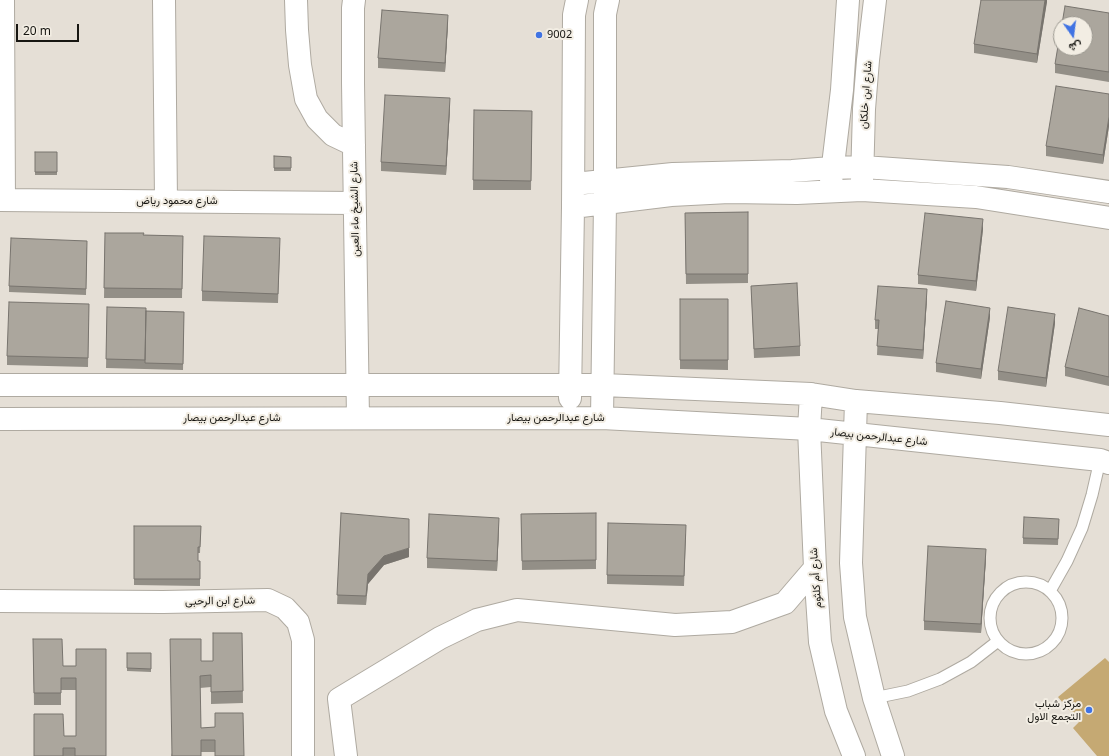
<!DOCTYPE html>
<meta charset="utf-8">
<style>
body{margin:0}
#map{position:relative;width:1109px;height:756px;overflow:hidden;background:#e5dfd6;font-family:"Noto Sans",Vazirmatn,sans-serif}
canvas{display:block}
.north{position:absolute;left:1053px;top:16px;width:40px;height:40px;box-sizing:border-box;background:#f2ede3;border:1px solid #9a978f;border-radius:50%;rotate:166deg;font-size:11px;font-weight:700;line-height:16px;text-align:center;color:#171612}
.north::after{content:'';display:block;margin:auto;width:14px;height:18px;background:#4073e3;clip-path:polygon(50% 0,100% 100%,50% 72%,0 100%)}
.scale{position:absolute;left:16px;top:24px;width:63px;height:18px;box-sizing:border-box;border:2px solid #171612;border-top:0;padding-left:5px;font-size:12px;line-height:14px;white-space:nowrap;color:#171612;-webkit-text-stroke:3px #f2ede3;paint-order:stroke}
</style>
<div id="map">
<canvas width="1109" height="756"></canvas>
<div class="north">ش</div>
<div class="scale">20 m</div>
</div>
<script>
const c = document.querySelector('canvas').getContext('2d');
c.lineJoin = 'round';
function fill(path, color) {
  c.fillStyle = color;
  c.fill(path, 'evenodd');
}
function poly(rows) {
  const path = new Path2D();
  for (const r of rows) {
    if (r.length === 3) {
      path.moveTo(r[0] + r[2], r[1]);
      path.arc(r[0], r[1], r[2], 0, 2 * Math.PI);
      continue;
    }
    path.moveTo(r[0], r[1]);
    for (let i = 2; i < r.length; i += 2) path.lineTo(r[i], r[i + 1]);
  }
  return path;
}
function stroke(path, color, width, dash) {
  c.strokeStyle = color;
  c.lineWidth = width;
  c.lineCap = dash ? 'butt' : 'round';
  c.setLineDash(dash || []);
  c.stroke(path);
}
function write(font, color, halo, rows, align = 'center') {
  c.font = font + ' "Noto Sans",Vazirmatn,sans-serif';
  c.lineWidth = 4;
  c.setLineDash([]);
  c.textBaseline = 'middle';
  c.strokeStyle = halo;
  c.fillStyle = color;
  for (const [text, x, y, turn = 0] of rows) {
    c.save();
    c.translate(x, y);
    c.rotate((+turn || 0) * Math.PI / 180);
    c.textAlign = isNaN(turn) ? turn : align;
    if (halo) c.strokeText(text, 0, 0);
    c.fillText(text, 0, 0);
    c.restore();
  }
}
fill(poly([
 [1105,658,1109,662,1109,756,1097,756,1073,728,1079,722,1058,697]
]), '#c5a973');
const lane = poly([
 [1026,618,36],
 [1050,591,1067,561,1082,528,1092,495,1100,460],
 [874,698,908,691,940,679,971,662,998,641]
]);
const street = poly([
 [3,0,4,200],
 [164,0,166,201],
 [296,0,297,30,300,65,306,99,317,119,333,135,354,145],
 [354,0,353,8,353,83,358,418],
 [862,181,864,109,868,60,875,0],
 [831,182,842,90,848,0],
 [574,184,673,174,792,171,832,168,863,167,1008,177,1109,192],
 [0,200,354,203],
 [573,207,671,195,729,192,797,193,862,190,976,197,1109,218],
 [0,385,603,385,811,394,856,401,1000,413,1109,425],
 [811,394,809,429,815,568,820,642,836,711,854,756],
 [570,398,573,207,574,15,577,0],
 [856,401,851,563,855,617,874,698,893,756],
 [602,418,605,203,605,14,608,0],
 [0,419,602,418,809,429,1100,460,1109,463],
 [0,601,163,602,268,600,285,608,298,622,303,640,303,756],
 [346,756,339,699,440,638,477,620,517,610,675,625,732,622,785,603,815,568]
]);
stroke(lane, '#afaaa1', 13);
stroke(street, '#afaaa1', 24);
stroke(lane, '#fff', 11);
stroke(street, '#fff', 22);
fill(poly([
 [1047,0,1037,63,974,53,974,44],
 [1109,13,1109,82,1055,73,1055,64],
 [448,24,445,72,378,68,378,58],
 [1109,94,1109,126,1103,164,1046,156,1046,146],
 [450,108,446,175,381,171,381,162],
 [474,110,532,111,531,190,473,190],
 [35,152,57,152,57,175,35,175],
 [274,156,291,157,291,171,274,171],
 [748,212,748,283,686,284,685,213],
 [983,229,976,291,918,284,918,275],
 [105,233,144,235,183,236,182,298,104,298],
 [87,247,86,295,9,292,9,286],
 [280,247,278,303,202,301,202,291],
 [751,286,800,346,800,356,754,358],
 [927,298,923,359,877,355,878,329,875,329,875,320],
 [680,299,728,299,728,370,680,369],
 [89,304,88,367,7,365,7,356],
 [107,307,146,311,184,312,183,370,106,368],
 [1109,316,1109,386,1065,376,1065,367],
 [990,317,981,379,936,372,936,363],
 [1055,323,1046,387,998,380,998,371],
 [341,513,409,557,384,565,368,584,366,605,337,604],
 [596,513,596,569,522,570,521,514],
 [1059,519,1058,545,1023,544,1023,538],
 [134,526,201,526,200,553,198,553,198,561,200,561,200,586,134,585],
 [499,527,497,571,427,568,427,558],
 [686,534,684,586,607,584,607,575],
 [986,558,981,633,924,630,924,621],
 [242,633,243,703,211,704,211,687,200,688,201,728,215,727,243,713,215,752,201,752,171,756,201,661,213,661],
 [33,639,63,666,76,666,106,756,34,756,64,736,76,736,76,690,61,690,61,705,34,705],
 [127,653,151,653,151,672,127,671]
]), '#938f87');
fill(poly([
 [1045,0,1047,0,1047,2,1037,63,1037,54],
 [448,15,448,24,445,72,445,63],
 [450,98,450,108,446,175,446,166],
 [1109,117,1109,126,1103,164,1103,155],
 [983,219,983,229,976,291,976,281],
 [927,289,927,298,923,359,923,350],
 [990,308,990,317,981,379,981,369],
 [1055,314,1055,323,1046,387,1046,378],
 [499,518,499,527,497,571,497,561],
 [409,548,409,557,384,565,368,584,366,605,368,574,384,556],
 [986,549,986,558,981,633,981,624]
]), '#78746e');
const building = poly([
 [981,0,1045,0,1037,54,974,44,981,0],
 [1065,6,1109,13,1109,72,1055,64,1061,28,1061,48,1085,48,1085,24,1062,24,1065,6],
 [382,10,448,15,445,63,378,58,382,10],
 [1056,86,1109,94,1109,117,1103,155,1046,146,1056,86],
 [385,95,450,98,446,166,381,162,385,95],
 [474,110,532,111,531,181,473,180,474,110],
 [35,152,57,152,57,172,35,172,35,152],
 [274,156,291,157,291,168,274,168,274,156],
 [748,212,748,274,686,274,685,213,748,212],
 [925,213,983,219,976,281,918,275,925,213],
 [105,233,144,233,143,235,183,236,182,289,104,288,105,233],
 [204,236,280,238,278,294,202,291,204,236],
 [11,238,87,241,86,289,9,286,11,238],
 [797,283,800,346,754,349,751,286,797,283],
 [878,286,927,289,923,350,877,346,879,320,875,320,878,286],
 [680,299,728,299,728,360,680,360,680,299],
 [946,301,990,308,981,369,936,363,946,301],
 [9,302,89,304,88,358,7,356,9,302],
 [107,307,146,308,145,360,106,359,107,307],
 [1008,307,1055,314,1046,378,998,371,1008,307],
 [1079,308,1109,316,1109,377,1065,367,1079,308],
 [146,311,184,312,183,364,145,363,146,311],
 [341,513,409,519,409,548,384,556,368,574,366,596,337,595,341,513],
 [596,513,596,560,522,561,521,514,596,513],
 [429,514,499,518,497,561,427,558,429,514],
 [1024,517,1059,519,1058,539,1023,538,1024,517],
 [608,523,686,525,684,576,607,575,608,523],
 [134,526,201,526,200,547,198,547,198,561,200,561,200,579,134,579,134,526],
 [928,546,986,549,981,624,924,621,928,546],
 [213,633,242,633,243,691,211,692,211,675,200,676,201,728,215,727,215,713,243,713,244,756,215,756,215,740,201,740,201,756,172,756,170,639,201,639,201,661,213,661,213,633],
 [33,639,62,639,63,666,76,666,76,649,106,649,106,756,75,756,75,748,63,748,63,756,34,756,34,714,63,714,64,736,76,736,76,678,61,678,61,693,34,693,33,639],
 [127,653,151,653,151,669,127,668,127,653]
]);
fill(building, '#aba69d');
stroke(building, '#78746e', 1);
for (const [x, y, r, color] of [
 [539,35,4,"#4073e3"],
 [1089,710,4,"#4073e3"]
]) {
  const dot = new Path2D();
  dot.arc(x, y, r, 0, 2 * Math.PI);
  c.fillStyle = color;
  c.fill(dot);
  stroke(dot, '#f2ede3', 1.5);
}
write('11px', '#171612', '#f2ede3', [
 ["9002",547,35],
 ["مركز شباب",1081,704,"right"],
 ["التجمع الاول",1081,717,"right"]
], 'left');
write('11px', '#171612', '#f2ede3', [
 ["شارع ابن خلكان",866,95,-86],
 ["شارع محمود رياض",177,201],
 ["شارع الشيخ ماء العين",355,209,-91],
 ["شارع عبدالرحمن بيصار",232,418],
 ["شارع عبدالرحمن بيصار",556,418],
 ["شارع عبدالرحمن بيصار",879,437,6],
 ["شارع أم كلثوم",816,578,-94],
 ["شارع ابن الرحبى",220,601,-1]
]);
</script>
